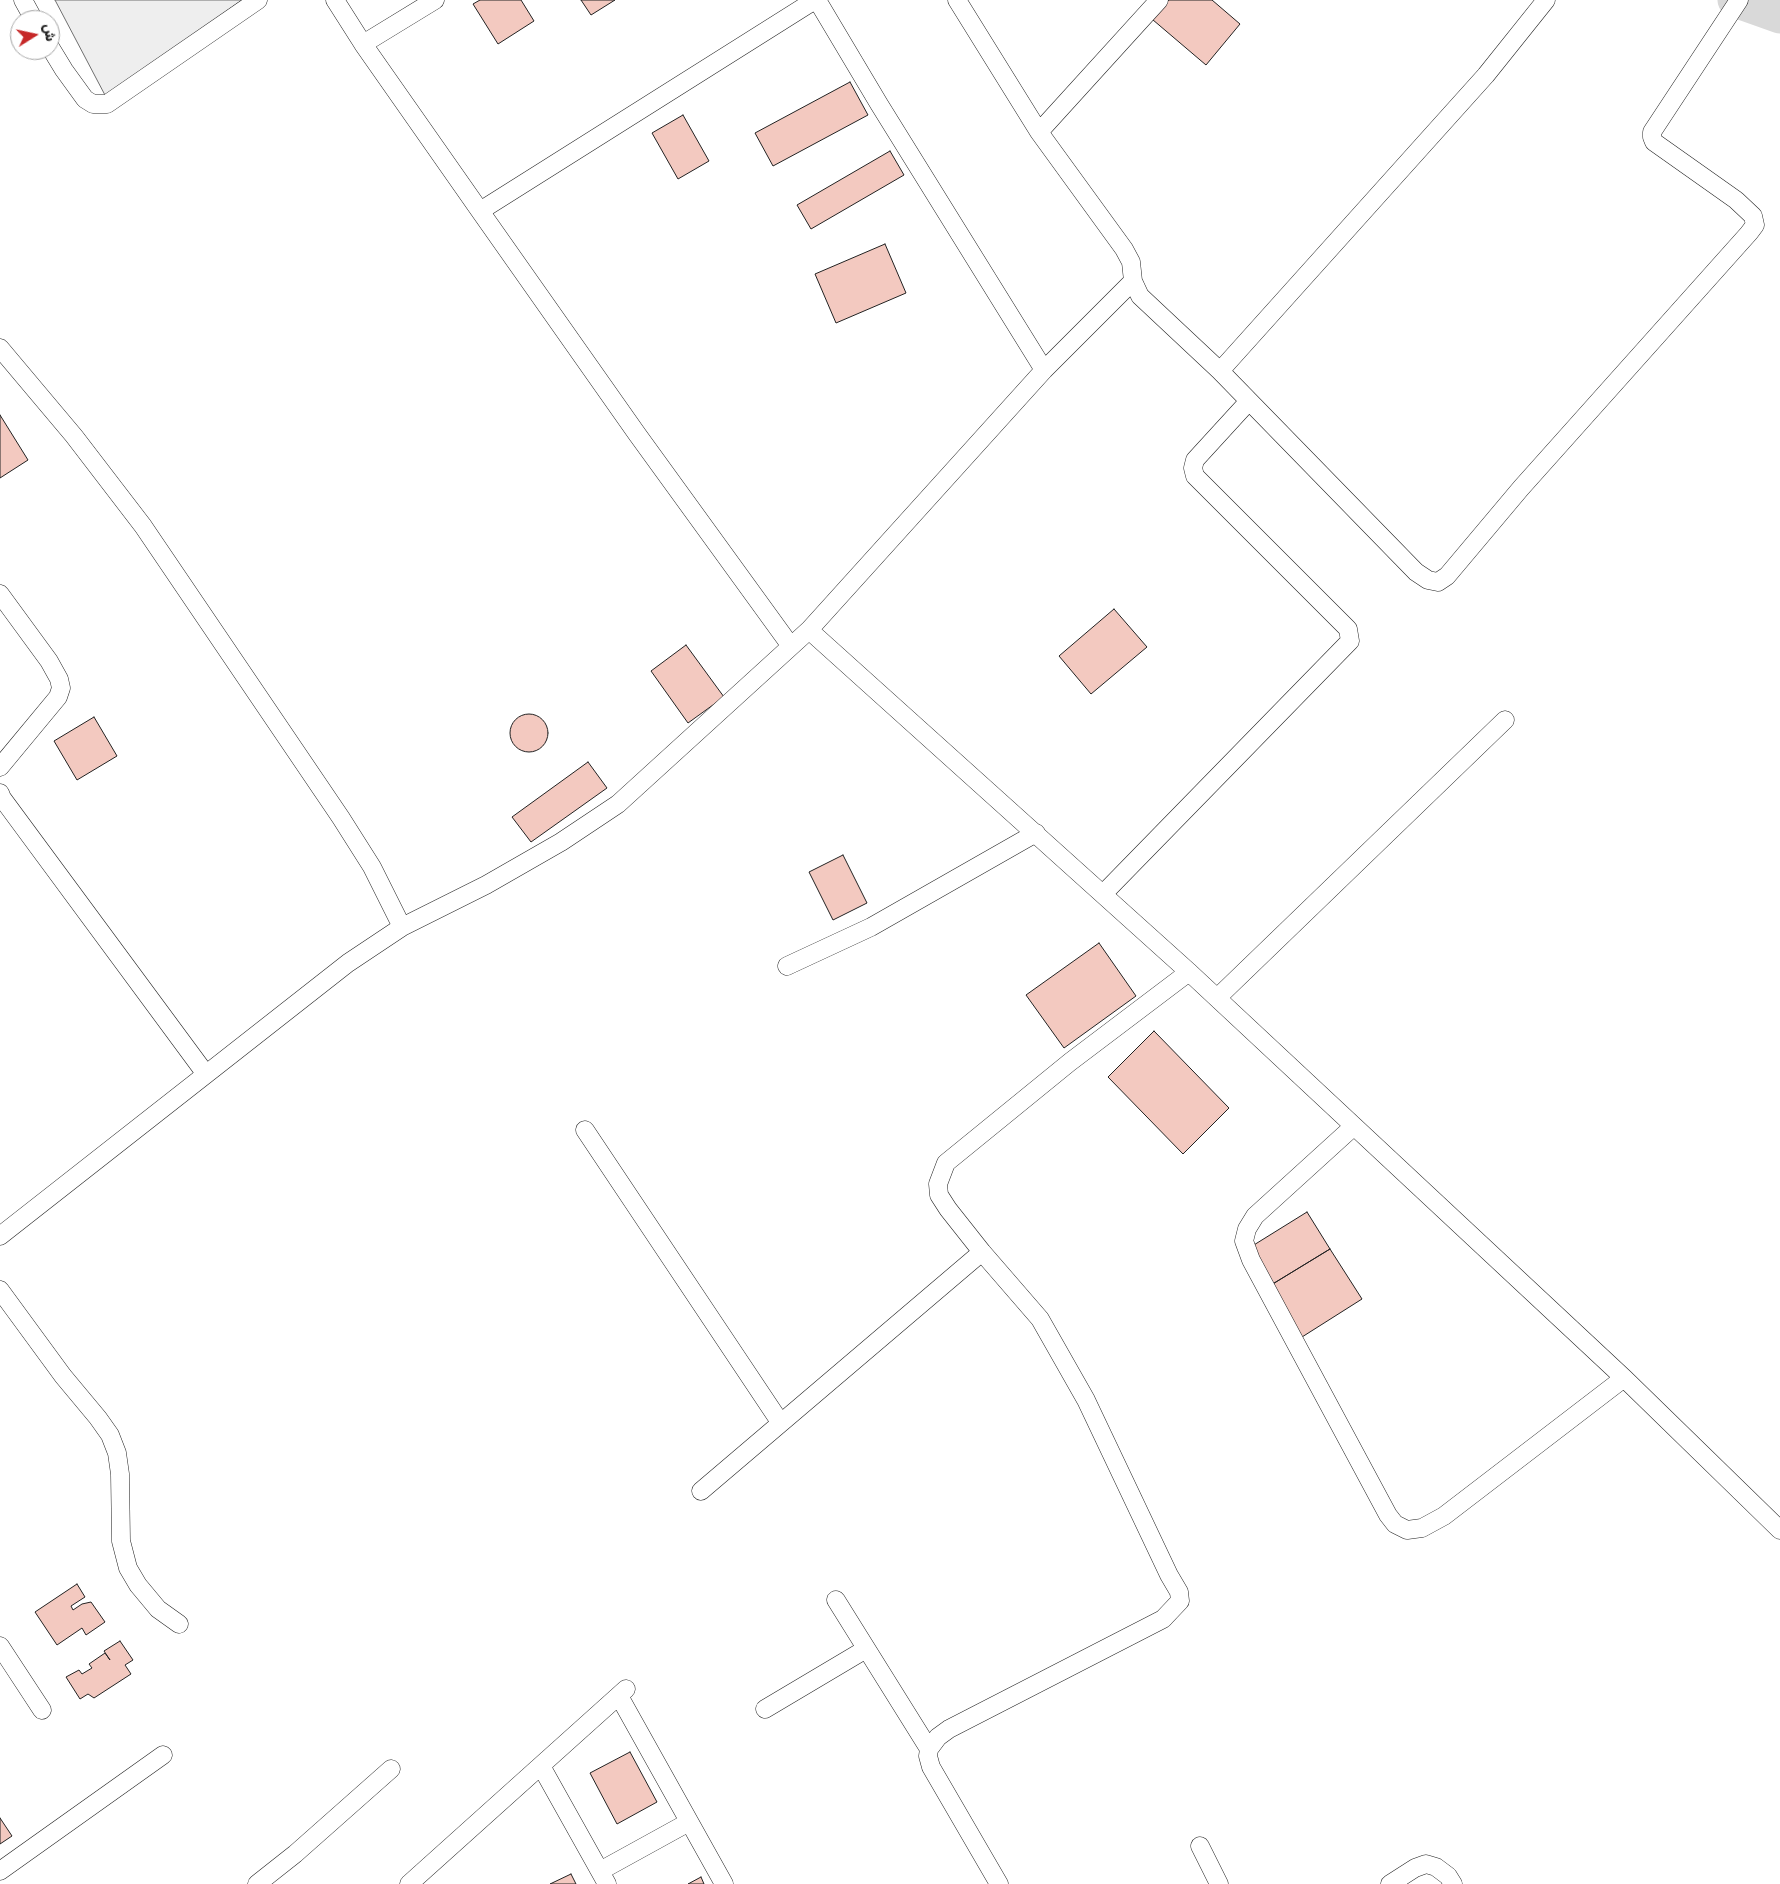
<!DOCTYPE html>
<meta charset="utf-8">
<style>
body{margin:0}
#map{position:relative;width:1780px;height:1884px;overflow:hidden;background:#fff;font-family:Rubik,"Noto Naskh Arabic",sans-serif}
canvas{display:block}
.north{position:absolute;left:10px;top:10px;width:50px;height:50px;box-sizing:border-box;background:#fff;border:1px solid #a7a7a7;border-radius:50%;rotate:80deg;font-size:14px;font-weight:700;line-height:20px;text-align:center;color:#222}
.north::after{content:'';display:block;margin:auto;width:18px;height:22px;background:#c62828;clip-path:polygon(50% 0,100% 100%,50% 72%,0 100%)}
</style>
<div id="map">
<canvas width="1780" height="1884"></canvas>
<div class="north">ش</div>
</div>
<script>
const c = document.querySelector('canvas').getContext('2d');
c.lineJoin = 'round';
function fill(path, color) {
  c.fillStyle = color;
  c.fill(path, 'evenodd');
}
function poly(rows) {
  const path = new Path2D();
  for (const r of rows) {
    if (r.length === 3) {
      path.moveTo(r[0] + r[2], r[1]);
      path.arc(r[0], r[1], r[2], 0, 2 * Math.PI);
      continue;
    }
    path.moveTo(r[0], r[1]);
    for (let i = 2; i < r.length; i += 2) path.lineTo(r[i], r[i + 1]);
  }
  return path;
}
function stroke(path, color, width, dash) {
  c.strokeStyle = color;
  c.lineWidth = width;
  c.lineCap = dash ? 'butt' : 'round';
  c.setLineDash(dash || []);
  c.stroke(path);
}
const green = poly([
 [55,0,242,0,106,97,55,0]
]);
fill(green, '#eee');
stroke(green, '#6f6f6f', 1);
stroke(poly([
 [1735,0,1780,16]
]), '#d9d9d9', 35);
const building = poly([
 [480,0,521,0,534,21,498,44,473,4,480,0],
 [581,0,615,0,591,15,581,0],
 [1169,0,1212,0,1240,24,1206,65,1146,14,1169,0],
 [850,82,868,115,773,166,755,133,850,82],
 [683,115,709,161,678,179,652,133,683,115],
 [890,151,904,175,811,229,797,205,890,151],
 [885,244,906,293,836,323,815,274,885,244],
 [0,415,28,460,0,478,0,415],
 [1114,609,1147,647,1091,694,1059,656,1114,609],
 [686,645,724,697,688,723,651,671,686,645],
 [529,733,19],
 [94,717,117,756,77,780,54,741,94,717],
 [588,762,607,788,531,842,512,817,588,762],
 [843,855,867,903,833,920,809,872,843,855],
 [1099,943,1136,996,1064,1048,1026,995,1099,943],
 [1154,1031,1229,1108,1183,1154,1108,1077,1154,1031],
 [1307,1212,1330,1249,1271,1285,1249,1248,1307,1212],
 [1330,1249,1362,1299,1302,1337,1271,1285,1330,1249],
 [77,1584,85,1597,71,1606,73,1610,82,1604,91,1602,105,1622,86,1635,82,1628,57,1645,35,1612,77,1584],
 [120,1641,133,1660,125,1665,131,1674,94,1698,88,1694,80,1699,66,1677,79,1670,82,1674,92,1668,89,1664,105,1653,110,1660,104,1651,120,1641],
 [630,1752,657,1802,617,1824,590,1773,630,1752],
 [0,1818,12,1836,0,1844,0,1818],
 [571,1874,576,1884,550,1884,571,1874],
 [701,1877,704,1884,688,1884,701,1877]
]);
fill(building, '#f3c9c0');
stroke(building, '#222', 1);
const minor = poly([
 [23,0,34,20],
 [335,0,363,44,480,211,637,434,790,645],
 [817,0,879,104,1044,370],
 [957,0,1039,132,1124,249,1131,262,1133,281,1140,296,1220,371,1416,572,1428,580,1438,582,1447,576,1521,488,1749,233,1755,225,1753,216,1736,200,1654,142,1652,137,1652,132,1739,0],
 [363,44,435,0],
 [50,47,64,70,85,99,93,104,107,104,258,0],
 [1039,132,1159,0],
 [480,211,815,0],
 [0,348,74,436,143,526,341,818,372,867,402,927],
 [1220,371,1486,75,1546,0],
 [0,594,49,661,59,679,61,688,58,697,0,767],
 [809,630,1189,972,1624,1378,1780,1530],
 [0,793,2,798,205,1073],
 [1103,894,1350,641,1348,629,1195,476,1193,468,1195,460,1249,401],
 [787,966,871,927,1036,833],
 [1217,998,1505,720],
 [1354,1126,1255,1216,1247,1229,1244,1241,1251,1260,1388,1515,1395,1524,1407,1530,1422,1528,1444,1516,1624,1378],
 [585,1130,780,1422],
 [0,1236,348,963,402,927,486,885,561,842,618,804,809,630,1044,370,1133,281],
 [0,1290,63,1376,98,1418,110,1435,117,1453,120,1474,121,1541,128,1568,138,1585,158,1609,179,1624],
 [701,1491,982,1252],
 [836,1600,929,1749],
 [0,1646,42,1710],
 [619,1696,724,1884],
 [765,1709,866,1649],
 [541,1766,607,1884],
 [1200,1846,1219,1884],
 [0,1871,163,1755],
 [600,1871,689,1822],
 [257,1884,295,1854,391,1769],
 [409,1884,626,1689],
 [999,1884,931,1767,928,1756,929,1749,938,1737,949,1729,1163,1619,1180,1601,1179,1592,1169,1575,1086,1400,1040,1319,982,1252,948,1209,939,1195,938,1184,946,1163,1070,1062,1189,972],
 [1390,1884,1415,1868,1426,1864,1436,1867,1448,1876,1453,1884]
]);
stroke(minor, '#222', 19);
stroke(minor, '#fff', 18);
</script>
